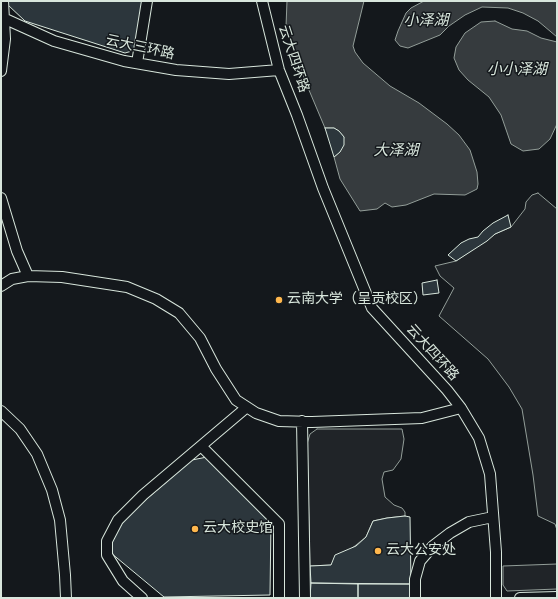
<!DOCTYPE html>
<meta charset="utf-8">
<style>
body{margin:0}
#map{position:relative;width:558px;height:599px;overflow:hidden;background:#14181c;font-family:Jost,sans-serif}
canvas{display:block}
.frame{position:absolute;inset:0;border:2px solid #d8e6dc;pointer-events:none}
</style>
<div id="map">
<canvas width="558" height="599"></canvas>
<div class="frame"></div>
</div>
<script>
const c = document.querySelector('canvas').getContext('2d');
c.lineJoin = 'round';
function fill(path, color) {
  c.fillStyle = color;
  c.fill(path, 'evenodd');
}
function poly(rows) {
  const path = new Path2D();
  for (const r of rows) {
    path.moveTo(r[0], r[1]);
    for (let i = 2; i < r.length; i += 2) path.lineTo(r[i], r[i + 1]);
  }
  return path;
}
function stroke(path, color, width, dash) {
  c.strokeStyle = color;
  c.lineWidth = width;
  c.lineCap = dash ? 'butt' : 'round';
  c.setLineDash(dash || []);
  c.stroke(path);
}
function write(font, color, halo, rows, align = 'center') {
  c.font = font + ' Jost,"Noto Sans SC",sans-serif';
  c.lineWidth = 3;
  c.setLineDash([]);
  c.textBaseline = 'middle';
  c.strokeStyle = halo;
  c.fillStyle = color;
  for (const [text, x, y, turn = 0] of rows) {
    c.save();
    c.translate(x, y);
    c.rotate((+turn || 0) * Math.PI / 180);
    c.textAlign = isNaN(turn) ? turn : align;
    if (halo) c.strokeText(text, 0, 0);
    c.fillText(text, 0, 0);
    c.restore();
  }
}
const green = poly([
 [538,193,557,209,557,530,555,524,538,516,533,475,522,409,509,387,488,359,439,316,454,288,440,276,435,266,456,261,495,234,511,227,525,209,526,202,532,195,538,193],
 [317,429,402,429,404,439,401,459,393,470,384,472,382,479,385,497,394,505,402,508,405,512,405,516,387,518,373,521,366,537,331,565,310,566,307,444,310,434,317,429],
 [557,564,557,589,507,591,503,585,503,566,557,564]
]);
fill(green, '#202428');
stroke(green, '#939e99', 1);
const water = poly([
 [287,1,364,1,353,46,355,52,363,63,390,86,419,103,447,124,459,135,470,150,477,172,478,184,477,189,465,195,434,194,406,205,392,207,385,203,377,209,360,211,340,179,334,157,340,152,344,137,339,131,334,128,325,128,306,83,286,27,287,1],
 [424,1,557,1,557,37,538,21,523,13,508,8,482,7,465,15,449,26,440,35,408,48,400,46,395,40,398,31,406,13,411,8,424,1],
 [495,21,512,29,527,31,541,38,557,42,557,124,550,139,539,149,523,151,511,144,501,115,489,97,468,80,459,70,454,58,456,47,465,33,481,22,495,21]
]);
fill(water, '#363b3e');
stroke(water, '#939e99', 1);
const building = poly([
 [8,1,142,1,137,45,132,51,125,53,25,21,8,5,8,1],
 [325,128,334,128,339,131,344,137,344,145,340,152,334,157,325,128],
 [508,215,511,227,495,234,487,241,456,261,448,255,461,243,469,239,478,237,483,231,493,223,508,215],
 [437,280,439,293,423,295,422,283,437,280],
 [207,457,271,520,270,595,164,597,111,553,112,538,128,515,192,460,207,457],
 [405,516,410,517,411,584,311,583,310,566,331,565,335,555,356,546,366,537,373,521,387,518,405,516],
 [311,583,358,584,358,598,310,598,311,583],
 [358,584,411,584,411,598,358,598,358,584]
]);
fill(building, '#2c363c');
stroke(building, '#d8e6dc', 1);
const minor = poly([
 [262,1,279,70,297,115,323,188,372,308,447,390,461,408,479,438,490,474,496,552,496,598],
 [1,17,54,41,124,61,176,70,229,74,279,70],
 [137,63,147,1],
 [1,71,5,39,3,1],
 [1,198,17,251,28,276],
 [1,286,12,279,28,276,62,277,127,287,156,299,179,313,200,338,216,369,236,400,256,413,279,421,312,422,422,418,461,408],
 [1,411,20,429,37,454,52,490,60,520,65,575,66,598],
 [302,421,305,598],
 [201,446,279,524,279,598],
 [142,598,123,581,107,555,107,541,118,520,143,495,247,407],
 [415,598,415,579,420,561,433,546,450,533,469,522,493,517],
 [520,598,557,597]
]);
stroke(minor, '#d8e6dc', 12);
stroke(minor, '#14181c', 10);
for (const [x, y, r, color] of [
 [279,300,4,"#ffb74d"],
 [195,529,4,"#ffb74d"],
 [378,551,4,"#ffb74d"]
]) {
  const dot = new Path2D();
  dot.arc(x, y, r, 0, 2 * Math.PI);
  c.fillStyle = color;
  c.fill(dot);
  stroke(dot, '#14181c', 1.5);
}
write('14px', '#d8e6dc', '#14181c', [
 ["云大三环路",140,48,12],
 ["云大四环路",293,59,72],
 ["云大四环路",432,353,48]
]);
write('14px', '#d8e6dc', '#14181c', [
 ["云南大学（呈贡校区）",287,300],
 ["云大校史馆",203,529],
 ["云大公安处",386,551]
], 'left');
write('italic 15px', '#d8e6dc', '#14181c', [
 ["小泽湖",426,21],
 ["小小泽湖",517,70],
 ["大泽湖",396,151]
]);
</script>
